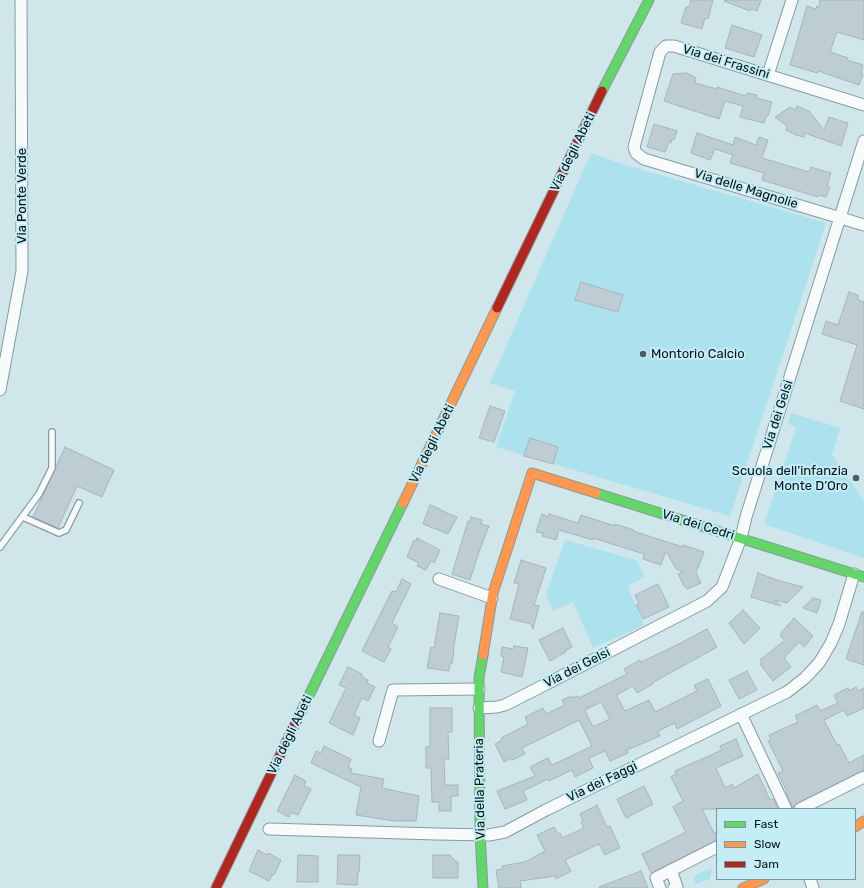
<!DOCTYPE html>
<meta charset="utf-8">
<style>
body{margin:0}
#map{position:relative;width:864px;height:888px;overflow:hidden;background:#cfe6eb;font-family:Rubik,sans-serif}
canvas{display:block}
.legend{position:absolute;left:716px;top:808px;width:140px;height:72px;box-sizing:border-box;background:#c4edf6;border:1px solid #78969d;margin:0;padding:5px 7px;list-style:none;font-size:12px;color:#051417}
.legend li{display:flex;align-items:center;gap:8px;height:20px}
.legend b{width:20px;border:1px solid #78969d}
</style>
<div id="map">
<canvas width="864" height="888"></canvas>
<ul class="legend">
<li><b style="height:5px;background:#63d668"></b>Fast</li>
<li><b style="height:5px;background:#ff974d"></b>Slow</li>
<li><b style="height:5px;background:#b3261e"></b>Jam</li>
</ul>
</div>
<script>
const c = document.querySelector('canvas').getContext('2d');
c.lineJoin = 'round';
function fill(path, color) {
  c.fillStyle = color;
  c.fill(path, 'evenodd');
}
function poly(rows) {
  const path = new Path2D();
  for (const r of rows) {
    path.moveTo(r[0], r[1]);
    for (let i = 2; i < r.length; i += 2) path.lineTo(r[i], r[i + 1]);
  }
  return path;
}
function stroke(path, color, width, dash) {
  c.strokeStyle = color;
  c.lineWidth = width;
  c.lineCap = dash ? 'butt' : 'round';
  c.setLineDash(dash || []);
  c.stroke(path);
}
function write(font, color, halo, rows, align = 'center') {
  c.font = font + ' Rubik,sans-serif';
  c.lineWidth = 4;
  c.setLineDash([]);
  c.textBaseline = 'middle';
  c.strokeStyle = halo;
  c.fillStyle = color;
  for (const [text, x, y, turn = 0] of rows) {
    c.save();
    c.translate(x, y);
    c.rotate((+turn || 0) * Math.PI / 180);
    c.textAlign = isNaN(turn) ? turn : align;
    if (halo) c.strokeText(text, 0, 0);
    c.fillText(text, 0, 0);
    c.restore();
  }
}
fill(poly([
 [591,153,619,163,826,223,730,516,496,447,515,391,490,383],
 [791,413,840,428,832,455,864,501,864,558,764,524,796,427,788,424],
 [565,540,636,560,645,577,627,586,644,625,593,648,573,602,553,611,546,595],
 [712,868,710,879,696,884,695,882,694,878,696,875]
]), '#ace2ed');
const building = poly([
 [691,0,713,0,708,19,705,18,702,29,681,23,686,7,689,7,691,0],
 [725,0,761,0,757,11,751,9,750,11,724,1,725,0],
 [820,0,864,0,864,40,837,32,830,52,848,58,847,60,863,65,861,73,863,74,859,85,818,71,817,73,790,65,807,6,816,9,817,6,819,7,820,0],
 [732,25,762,35,754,57,725,48,732,25],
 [687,73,696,78,695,83,717,89,717,87,746,96,747,93,757,95,756,98,772,102,768,116,766,116,764,123,740,117,743,106,725,101,719,119,664,101,673,74,687,73],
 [797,106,809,111,824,130,829,117,848,123,841,146,805,133,804,137,796,135,786,130,787,126,775,117,790,107,796,110,797,106],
 [654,124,677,131,674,140,672,139,671,143,669,142,665,152,647,147,654,124],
 [697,133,733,145,735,137,756,145,759,137,768,140,762,158,809,172,811,167,831,173,827,186,830,187,826,197,819,195,818,197,762,180,764,173,730,163,733,155,715,149,710,160,691,153,697,133],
 [581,282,623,295,618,312,575,300,581,282],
 [849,292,858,295,858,300,864,302,864,409,840,401,857,345,822,334,826,321,838,325,849,292],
 [490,406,505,411,494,442,479,438,490,406],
 [530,438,558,447,553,464,524,456,530,438],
 [65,447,114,470,102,497,77,486,58,528,33,517,65,447],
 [430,505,440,509,440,510,457,517,448,534,423,524,430,505],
 [542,514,548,517,549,514,578,523,581,515,615,526,615,524,634,530,633,531,683,547,683,545,704,552,696,573,701,583,687,589,684,586,678,574,683,572,676,569,666,551,661,565,643,559,644,554,593,538,593,540,559,530,556,540,542,536,543,533,536,532,542,514],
 [471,517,482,520,481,524,489,526,480,549,470,580,452,574,468,521,470,522,471,517],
 [417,538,440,550,434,563,431,561,426,570,417,566,419,563,407,557,414,540,416,541,417,538],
 [521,560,546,568,534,605,539,606,533,629,531,624,510,619,519,584,514,583,521,560],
 [758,573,780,581,803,587,787,603,774,600,781,606,751,597,758,573],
 [402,579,411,584,392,623,398,627,388,647,391,649,384,662,362,651,392,591,396,592,402,579],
 [658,584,669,607,643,619,636,605,639,604,635,595,658,584],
 [813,598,821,600,817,613,803,608,813,598],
 [743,610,760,628,744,644,729,623,743,610],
 [862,612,864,612,864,665,846,659,862,612],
 [440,613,459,616,453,651,454,651,452,664,450,663,449,671,427,668,431,647,434,648,440,613],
 [794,618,813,636,804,647,799,642,784,658,791,667,773,681,760,664,762,663,760,660,785,640,781,637,781,633,794,618],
 [563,628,572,647,565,651,566,652,550,661,539,640,563,628],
 [707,629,717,647,652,683,653,684,637,693,633,686,616,695,625,711,649,700,655,712,697,691,694,685,708,679,721,706,677,729,675,723,658,731,660,736,627,750,628,753,610,761,605,751,589,758,593,768,575,777,572,770,549,781,548,779,523,791,527,800,505,809,497,791,535,776,530,767,548,758,552,765,592,746,579,720,522,748,525,754,512,760,511,758,504,762,495,744,502,740,501,738,528,724,525,717,543,708,546,714,565,705,562,700,572,696,573,698,578,696,579,698,627,674,624,669,640,660,641,662,675,646,707,629],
 [601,702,610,719,593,727,585,710,601,702],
 [514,646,528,648,522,677,501,672,504,657,501,656,502,647,513,649,514,646],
 [348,667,362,674,361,676,368,680,367,683,375,687,368,701,362,698,354,715,360,718,353,735,329,723,346,688,339,685,348,667],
 [747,671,757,690,739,699,729,680,747,671],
 [856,687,858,691,864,688,864,708,847,716,844,710,824,720,837,745,839,744,849,763,864,755,864,770,797,803,793,808,786,792,787,792,778,773,783,771,768,741,771,740,769,735,798,722,795,716,817,705,820,711,838,703,834,695,848,688,849,691,856,687],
 [430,708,452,708,452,732,448,732,449,759,444,759,445,785,458,785,458,796,451,796,451,811,439,811,439,802,432,802,431,768,426,768,426,747,430,746,430,708],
 [736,739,743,756,716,768,725,788,732,784,734,788,758,774,770,800,773,799,778,809,702,809,714,833,717,832,717,840,651,873,642,854,686,832,673,807,683,801,671,777,676,774,675,771,722,750,720,746,736,739],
 [324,746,351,759,348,767,352,769,350,773,384,779,382,788,419,796,416,821,394,821,356,815,361,787,311,763,316,751,321,753,324,746],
 [295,775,306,781,304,786,311,789,298,815,291,812,289,817,277,811,295,775],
 [644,786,653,804,626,818,617,799,644,786],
 [597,805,607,827,610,826,620,848,605,855,599,844,565,860,571,871,556,879,555,876,520,881,521,888,499,888,496,870,503,869,502,866,525,862,545,851,537,835,554,827,558,834,560,833,562,838,584,828,581,822,583,821,580,814,597,805],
 [258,850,267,855,268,853,281,860,274,875,273,874,269,881,249,871,258,850],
 [298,855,318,856,318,882,297,882,298,855],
 [338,855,360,855,359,872,358,872,357,885,337,884,338,855],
 [433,855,450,855,453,859,458,862,458,878,433,878,433,855],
 [641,871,648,888,599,888,599,887,641,871]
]);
fill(building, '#bdcdd3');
stroke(building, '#a5b6bb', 1);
const lane = poly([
 [23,517,59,533,66,530,79,503],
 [0,547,39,494,52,468,52,432]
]);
const street = poly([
 [768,75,792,0],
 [864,105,674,46,666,46,660,52,634,147,636,153,644,159,864,225],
 [0,390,22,271,21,0],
 [439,579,492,598],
 [479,708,497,707,505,705,562,676,707,601,722,587,741,538,746,517,864,141],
 [741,714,786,809],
 [379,741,393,690,479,689],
 [800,809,864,777],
 [269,829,436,834,489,835,505,832,546,810,787,692,805,678,819,663,831,643,839,624,854,574],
 [671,870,677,887,674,888],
 [810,879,813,888],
 [660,888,656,878,717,847]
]);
const fast = poly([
 [602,91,649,0],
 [596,493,864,577],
 [483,655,479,678,480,834,483,888],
 [297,720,403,503]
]);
const slow = poly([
 [403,503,497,308],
 [483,655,493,593,532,473,596,493],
 [855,827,864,821],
 [743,888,764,879]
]);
const jam = poly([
 [497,308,602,91],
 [216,888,297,720]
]);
stroke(lane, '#889a9d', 8);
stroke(street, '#889a9d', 13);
stroke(fast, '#889a9d', 11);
stroke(slow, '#889a9d', 11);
stroke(jam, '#889a9d', 11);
stroke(lane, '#f8fbfc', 5.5);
stroke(street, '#f8fbfc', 11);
stroke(fast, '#63d668', 9);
stroke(slow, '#ff974d', 9);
stroke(jam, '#b3261e', 9);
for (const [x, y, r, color] of [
 [643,354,4,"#4c5e61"],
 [856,478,4,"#4c5e61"]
]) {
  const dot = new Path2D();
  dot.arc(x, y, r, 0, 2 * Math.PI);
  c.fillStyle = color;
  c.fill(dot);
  stroke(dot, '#c4edf6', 1.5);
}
write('13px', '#051417', '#c4edf6', [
 ["Via dei Frassini",726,62,17],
 ["Via degli Abeti",573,152,-64],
 ["Via delle Magnolie",746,189,17],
 ["Via Ponte Verde",22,196,-90],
 ["Via dei Gelsi",778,415,-72],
 ["Via degli Abeti",432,444,-64],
 ["Via dei Cedri",698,525,17],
 ["Via dei Gelsi",577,668,-27],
 ["Via degli Abeti",290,735,-64],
 ["Via dei Faggi",602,782,-26],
 ["Via della Prateria",480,789,-91]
]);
write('13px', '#051417', '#c4edf6', [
 ["Montorio Calcio",651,354],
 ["Scuola dell’infanzia",848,471,"right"],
 ["Monte D’Oro",848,486,"right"]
], 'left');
</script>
